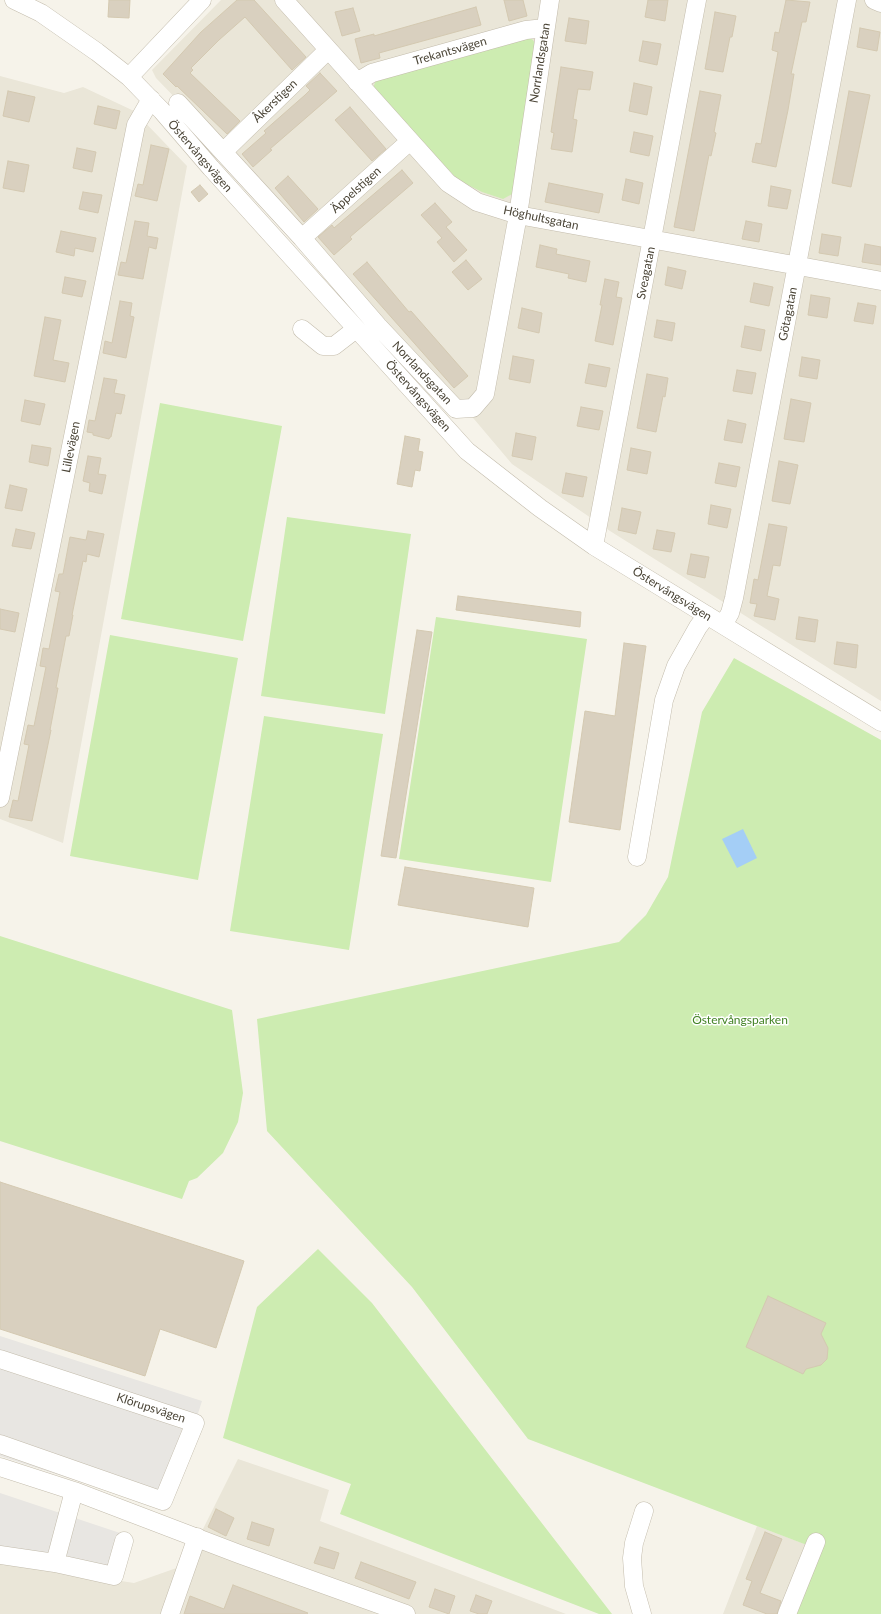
<!DOCTYPE html>
<meta charset="utf-8">
<style>
body{margin:0}
canvas{display:block;background:#f6f3ea}
</style>
<canvas width="881" height="1614"></canvas>
<script>
const c = document.querySelector('canvas').getContext('2d');
c.lineJoin = 'round';
function fill(path, color) {
  c.fillStyle = color;
  c.fill(path, 'evenodd');
}
function poly(rows) {
  const path = new Path2D();
  for (const r of rows) {
    path.moveTo(r[0], r[1]);
    for (let i = 2; i < r.length; i += 2) path.lineTo(r[i], r[i + 1]);
  }
  return path;
}
function stroke(path, color, width, dash) {
  c.strokeStyle = color;
  c.lineWidth = width;
  c.lineCap = dash ? 'butt' : 'round';
  c.setLineDash(dash || []);
  c.stroke(path);
}
function write(font, color, halo, rows, align = 'center') {
  c.font = font + ' Lato,sans-serif';
  c.lineWidth = 3;
  c.setLineDash([]);
  c.textBaseline = 'middle';
  c.strokeStyle = halo;
  c.fillStyle = color;
  for (const [text, x, y, turn = 0] of rows) {
    c.save();
    c.translate(x, y);
    c.rotate((+turn || 0) * Math.PI / 180);
    c.textAlign = isNaN(turn) ? turn : align;
    if (halo) c.strokeText(text, 0, 0);
    c.fillText(text, 0, 0);
    c.restore();
  }
}
fill(poly([
 [221,0,881,0,881,701,610,531,512,464,474,419,312,240,156,78,152,70],
 [0,76,64,93,83,87,134,111,187,166,63,843,0,819],
 [238,1459,329,1490,320,1521,566,1614,0,1614,0,1562,134,1583,185,1565],
 [757,1526,821,1550,792,1614,723,1614]
]), '#eae6d8');
fill(poly([
 [529,35,535,43,514,193,503,199,482,192,458,180,373,88,376,80],
 [160,403,282,426,243,641,121,619],
 [287,517,411,534,385,714,261,696],
 [436,617,587,639,551,882,399,859],
 [110,635,238,658,198,880,70,856],
 [734,658,881,740,881,1614,792,1614,820,1550,528,1439,412,1287,267,1131,257,1019,619,942,646,915,668,877,702,712],
 [264,716,383,734,349,950,230,931],
 [0,936,232,1010,243,1093,238,1122,223,1153,197,1178,189,1181,182,1199,0,1141],
 [318,1249,372,1303,612,1614,599,1614,340,1514,351,1484,223,1438,257,1307]
]), '#cdecb1');
fill(poly([
 [0,1336,202,1401,167,1510,0,1456],
 [0,1493,123,1534,109,1579,0,1562]
]), '#e8e6e2');
fill(poly([
 [743,829,757,858,737,868,722,839]
]), '#a4cef6');
const building = poly([
 [109,0,130,0,129,18,108,17,109,0],
 [237,0,254,0,306,57,292,70,245,17,219,40,191,68,193,70,190,73,240,121,227,134,177,86,176,87,163,74,201,32,237,0],
 [504,0,523,0,527,16,509,21,504,0],
 [648,0,668,0,665,21,645,17,648,0],
 [786,0,810,2,806,22,802,22,791,74,794,74,788,110,776,167,752,162,756,143,761,144,778,52,772,50,775,32,779,33,786,0],
 [476,7,481,25,379,53,380,58,361,63,355,39,374,34,374,36,476,7],
 [353,8,360,31,342,36,335,12,353,8],
 [715,12,736,16,732,37,730,37,723,72,705,69,715,12],
 [569,18,589,21,586,44,565,41,569,18],
 [860,28,880,32,877,51,857,47,860,28],
 [643,41,661,44,657,65,639,61,643,41],
 [561,67,593,72,590,90,578,89,573,119,577,120,572,152,551,149,554,133,551,132,561,67],
 [320,73,337,91,270,149,272,150,253,167,242,154,266,133,264,131,305,95,310,90,306,86,320,73],
 [634,83,652,87,647,115,629,111,634,83],
 [8,91,35,97,29,122,3,116,8,91],
 [700,91,721,95,714,132,716,133,711,156,709,155,694,231,674,227,700,91],
 [849,91,870,95,851,187,832,183,849,91],
 [98,106,120,111,116,129,94,124,98,106],
 [350,107,386,149,372,161,335,120,350,107],
 [634,132,653,136,649,156,630,152,634,132],
 [151,145,169,149,157,201,135,196,138,184,143,185,151,145],
 [77,148,96,152,92,172,73,168,77,148],
 [8,161,29,165,24,192,3,188,8,161],
 [402,170,413,183,350,237,352,239,334,255,318,237,332,225,334,228,402,170],
 [288,176,318,209,304,222,275,188,288,176],
 [626,179,643,183,639,204,622,200,626,179],
 [549,183,603,194,599,213,545,202,549,183],
 [200,185,208,194,199,202,191,192,200,185],
 [771,186,791,190,787,209,768,206,771,186],
 [83,192,102,195,98,213,79,209,83,192],
 [435,203,452,222,446,227,467,250,454,262,437,242,442,238,421,215,435,203],
 [135,221,149,223,147,236,158,238,156,249,149,247,143,279,118,275,121,262,126,263,135,221],
 [746,221,762,224,759,242,742,239,746,221],
 [61,231,96,238,93,252,75,248,74,256,56,252,61,231],
 [822,234,841,237,838,256,819,253,822,234],
 [865,244,881,247,881,265,862,262,865,244],
 [540,245,557,249,556,254,590,261,586,282,568,278,569,274,536,267,540,245],
 [466,260,482,279,468,290,452,272,466,260],
 [367,262,409,312,411,311,468,376,454,388,353,274,367,262],
 [668,267,686,271,682,289,665,285,668,267],
 [65,277,86,281,82,297,62,293,65,277],
 [605,279,619,282,616,297,622,298,613,345,595,341,602,305,600,305,605,279],
 [754,283,773,287,769,306,750,302,754,283],
 [811,295,830,298,827,318,808,315,811,295],
 [120,301,132,303,130,316,134,317,126,358,103,353,105,341,112,343,120,301],
 [858,303,876,306,873,324,854,321,858,303],
 [522,308,542,313,539,333,518,328,522,308],
 [45,317,61,320,53,360,69,363,65,382,34,376,45,317],
 [657,320,675,323,672,341,654,337,657,320],
 [745,326,765,330,761,351,741,347,745,326],
 [513,356,534,360,530,383,509,379,513,356],
 [802,357,820,360,817,379,799,376,802,357],
 [589,364,610,368,606,387,585,383,589,364],
 [737,370,756,373,752,394,733,391,737,370],
 [647,374,668,378,665,397,663,396,656,432,637,428,647,374],
 [104,378,117,380,114,393,125,395,121,414,116,413,111,437,110,437,109,439,93,435,93,433,87,432,89,420,95,421,104,378],
 [791,399,811,403,804,442,784,439,791,399],
 [25,400,45,404,40,425,21,421,25,400],
 [581,407,603,411,599,430,577,426,581,407],
 [728,420,746,424,742,443,724,440,728,420],
 [516,433,536,437,532,460,512,456,516,433],
 [405,436,420,439,418,451,423,452,420,471,415,470,412,487,397,484,405,436],
 [32,445,51,448,48,466,29,462,32,445],
 [631,448,651,452,647,474,627,470,631,448],
 [88,456,101,458,98,474,106,475,102,494,89,491,90,483,83,481,88,456],
 [779,461,798,465,790,504,772,501,779,461],
 [719,463,740,467,736,487,715,483,719,463],
 [566,473,587,477,583,497,562,493,566,473],
 [10,485,27,489,22,511,5,508,10,485],
 [711,505,731,509,727,528,708,524,711,505],
 [622,508,641,512,636,534,618,530,622,508],
 [769,524,787,527,780,566,773,565,767,596,779,599,775,620,754,616,757,604,750,603,754,579,758,580,769,524],
 [16,529,35,533,31,549,12,546,16,529],
 [657,530,675,533,671,552,653,549,657,530],
 [88,531,104,534,99,557,87,554,86,562,83,561,72,615,73,615,69,636,66,636,56,688,58,688,50,730,51,730,32,821,9,817,13,800,18,801,29,745,24,744,28,725,34,726,46,667,40,666,43,648,49,649,60,592,55,591,59,574,63,574,70,537,86,540,88,531],
 [691,554,709,557,705,578,687,574,691,554],
 [458,596,581,612,580,627,456,610,458,596],
 [0,609,19,613,15,632,0,629,0,609],
 [799,617,818,620,815,642,796,639,799,617],
 [417,630,432,632,396,858,381,856,417,630],
 [837,642,858,645,856,668,834,664,837,642],
 [624,643,646,646,620,830,569,822,585,711,615,716,624,643],
 [405,867,534,888,528,927,398,905,405,867],
 [0,1182,244,1261,216,1348,160,1329,145,1376,0,1329,0,1182],
 [768,1296,826,1323,821,1334,828,1348,827,1359,821,1365,806,1369,803,1374,746,1347,768,1296],
 [216,1509,234,1518,226,1536,208,1527,216,1509],
 [252,1522,274,1529,269,1546,247,1539,252,1522],
 [765,1532,782,1539,760,1593,781,1601,777,1614,767,1614,743,1605,752,1581,746,1579,765,1532],
 [320,1547,339,1553,334,1569,314,1563,320,1547],
 [361,1562,416,1582,409,1599,355,1578,361,1562],
 [233,1585,308,1613,307,1614,184,1614,190,1596,224,1609,233,1585],
 [435,1589,455,1596,449,1614,429,1607,435,1589],
 [476,1595,492,1601,487,1614,479,1614,470,1611,476,1595]
]);
fill(building, '#d9d0bf');
stroke(building, '#d4c9b1', 1);
const minor = poly([
 [14,0,41,13,97,52,129,77,162,111,211,168,467,451,540,508,594,546,881,722],
 [284,0,448,183,477,202,518,215,881,281],
 [874,0,881,3],
 [129,77,202,0],
 [357,82,372,73,526,30,545,28],
 [178,103,302,238,378,326,456,409,473,408,485,394,518,215,550,0],
 [223,152,328,50],
 [302,238,410,141],
 [302,329,323,346,334,346,356,329],
 [594,546,697,0],
 [723,625,730,613,734,598,847,0],
 [0,798,136,125,151,99],
 [637,857,664,700,676,666,698,627,707,615],
 [0,1359,195,1423,163,1501,0,1444],
 [0,1467,74,1491,239,1554,406,1614],
 [0,1555,55,1563,74,1491],
 [55,1563,114,1576,124,1541],
 [170,1614,197,1537],
 [642,1614,634,1586,632,1558,634,1543,644,1511],
 [787,1614,816,1542]
]);
stroke(minor, '#c3bcac', 19);
stroke(minor, '#fff', 18);
write('12px', '#4b4537', '#fff', [
 ["Trekantsvägen",450,51,-16],
 ["Norrlandsgatan",540,63,-81],
 ["Åkerstigen",275,101,-44],
 ["Östervångsvägen",200,156,49],
 ["Äppelstigen",356,190,-42],
 ["Höghultsgatan",541,218,12],
 ["Sveagatan",646,273,-79],
 ["Götagatan",788,314,-79],
 ["Norrlandsgatan",422,373,47],
 ["Östervångsvägen",418,396,48],
 ["Lillevägen",71,447,-79],
 ["Östervångsvägen",672,594,32],
 ["Klörupsvägen",151,1408,18]
]);
write('12px', '#428225', '#fff', [
 ["Östervångsparken",740,1020]
]);
</script>
